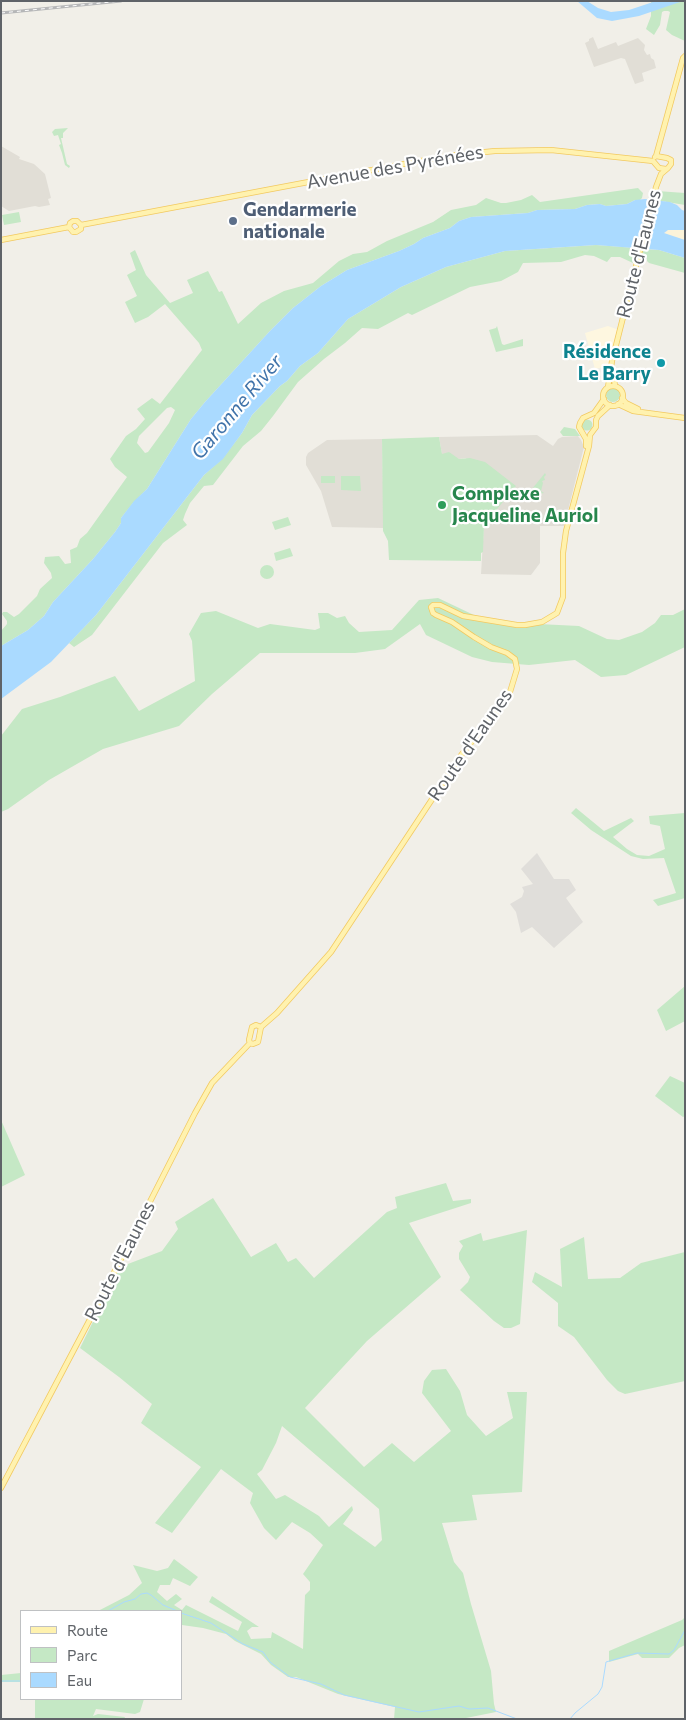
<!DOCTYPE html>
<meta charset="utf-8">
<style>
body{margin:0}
#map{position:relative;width:686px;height:1720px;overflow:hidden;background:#f1efe8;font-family:Commissioner,sans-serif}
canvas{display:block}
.frame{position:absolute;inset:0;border:2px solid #5f6368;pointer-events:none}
.legend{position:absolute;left:20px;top:1610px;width:162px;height:90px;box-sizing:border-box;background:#fff;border:1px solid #bfc1c3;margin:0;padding:6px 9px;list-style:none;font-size:15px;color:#5f6368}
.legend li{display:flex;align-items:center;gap:10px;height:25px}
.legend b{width:25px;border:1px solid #bfc1c3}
</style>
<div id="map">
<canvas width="686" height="1720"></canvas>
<div class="frame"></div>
<ul class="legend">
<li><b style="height:6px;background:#fff2af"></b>Route</li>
<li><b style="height:14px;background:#c5e8c5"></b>Parc</li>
<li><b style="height:14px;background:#aadaff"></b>Eau</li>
</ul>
</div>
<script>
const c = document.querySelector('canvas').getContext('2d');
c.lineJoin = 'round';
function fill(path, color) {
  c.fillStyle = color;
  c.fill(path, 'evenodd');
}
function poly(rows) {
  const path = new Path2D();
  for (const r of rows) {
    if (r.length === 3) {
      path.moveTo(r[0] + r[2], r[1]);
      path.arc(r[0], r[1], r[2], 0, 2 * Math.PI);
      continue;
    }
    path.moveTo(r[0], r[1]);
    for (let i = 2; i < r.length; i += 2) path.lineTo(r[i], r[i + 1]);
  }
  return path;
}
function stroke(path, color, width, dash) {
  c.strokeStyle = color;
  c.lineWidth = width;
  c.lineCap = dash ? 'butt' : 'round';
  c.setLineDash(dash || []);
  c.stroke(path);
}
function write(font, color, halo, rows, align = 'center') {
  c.font = font + ' Commissioner,sans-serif';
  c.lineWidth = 4.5;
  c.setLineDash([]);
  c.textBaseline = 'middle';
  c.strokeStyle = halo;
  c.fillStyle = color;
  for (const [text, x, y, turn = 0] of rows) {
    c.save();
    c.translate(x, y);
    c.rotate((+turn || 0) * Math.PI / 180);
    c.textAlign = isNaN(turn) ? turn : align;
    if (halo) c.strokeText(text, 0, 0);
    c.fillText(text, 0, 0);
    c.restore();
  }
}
fill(poly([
 [608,326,619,330,609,366,595,369,585,333]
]), '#fef7e0');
fill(poly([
 [537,853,554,879,569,879,576,890,566,898,583,922,554,948,532,927,521,933,516,912,510,904,522,897,524,891,522,887,533,884,521,869]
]), '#e0deda');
fill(poly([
 [593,37,598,49,616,42,618,46,638,38,645,45,644,50,647,55,650,54,651,58,654,60,656,68,642,73,644,81,635,84,625,59,621,58,594,67,585,43,589,41,589,39],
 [1,146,20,157,19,159,34,164,45,174,51,198,48,199,50,205,39,207,35,206,9,211,1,206],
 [537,435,553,446,558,439,562,437,578,436,581,440,584,447,564,526,540,526,540,563,531,575,481,574,484,525,466,458,459,459,442,454,439,437],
 [382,439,384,528,332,527,321,491,306,465,306,457,308,453,327,440]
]), '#e1ded6');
fill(poly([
 [651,1,685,1,685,41,672,35,666,30,670,12,668,11,664,11,662,12,660,25,654,35,646,29,651,16],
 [68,128,63,133,63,138,61,138,67,164,70,166,69,168,65,165,62,153,59,145,61,144,58,135,54,136,52,132,55,129],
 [638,188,643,193,642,198,639,201,635,200,627,204,606,206,600,204,587,205,575,209,537,210,528,213,471,217,459,221,450,228,423,238,414,244,399,251,347,270,321,286,293,308,269,332,205,402,191,419,147,489,134,502,121,518,121,523,115,532,93,559,53,602,44,616,28,630,1,646,1,631,7,624,7,621,2,614,3,612,7,612,14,617,19,614,37,596,40,589,52,578,51,573,44,563,45,557,59,556,65,564,71,563,70,550,77,547,80,539,87,533,127,477,115,467,110,459,126,436,136,429,145,419,137,409,152,398,160,404,202,350,199,343,165,304,148,317,135,323,125,302,137,296,127,275,136,270,130,253,135,250,146,275,170,303,193,293,187,280,208,271,219,292,222,291,238,324,261,303,284,291,313,283,339,261,353,254,367,252,387,241,433,222,451,210,476,205,486,198,501,203,506,203,521,200,532,195,540,202],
 [171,407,175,410,169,423,148,452,145,453,137,443,139,436,167,408],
 [657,191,685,193,685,205,655,200],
 [19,212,21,222,4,225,2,215],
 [596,245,636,248,633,263,620,257,611,257,607,262,594,256,585,255,561,262,523,263,518,272,501,281,470,287,412,315,408,313,378,329,362,328,345,343,324,359,298,382,273,416,261,431,243,446,213,485,204,486,190,503,185,514,183,520,187,525,163,543,92,635,74,647,69,643,96,615,204,475,223,458,242,433,252,415,280,386,287,381,300,366,318,353,348,319,401,287,446,267,505,251],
 [642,249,659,250,685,258,685,273,649,263,647,261,647,259,646,258,645,260,640,258],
 [497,326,502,344,504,345,523,339,523,346,496,352,489,330,496,328],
 [613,395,7],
 [587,425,5.5],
 [564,427,575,429,580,436,563,436,560,432],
 [439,437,442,454,449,452,459,459,470,458,485,462,516,486,484,525,483,552,481,553,481,561,389,560,388,541,383,531,382,439],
 [545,473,546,475,544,477,545,480,542,481,543,483,541,491,544,493,539,494,532,489],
 [321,476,335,476,335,483,321,483],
 [341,476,360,476,361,491,341,490],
 [288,517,291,525,275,530,272,522],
 [290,548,293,556,276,561,274,553],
 [267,572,7],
 [438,598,476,616,518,623,579,626,607,639,619,640,642,632,655,623,661,615,673,615,685,609,685,647,626,675,601,677,575,660,529,665,492,662,472,657,426,635,420,624,385,649,355,653,260,653,212,694,179,726,103,749,49,780,8,809,1,812,1,736,22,709,60,697,115,676,139,711,195,681,192,641,189,634,201,613,216,611,258,628,270,624,315,630,320,628,318,613,328,613,337,618,345,616,349,623,359,632,392,630,419,600],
 [576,808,604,831,631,818,634,821,613,837,627,849,637,855,649,856,665,849,660,826,650,824,649,816,685,813,685,898,658,906,653,900,676,893,664,858,643,859,631,856,591,830,571,813],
 [685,986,685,1021,666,1031,657,1010],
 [670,1076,685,1083,685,1116,683,1117,655,1096],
 [1,1120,25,1175,1,1187],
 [446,1183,453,1201,471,1199,471,1203,409,1223,441,1277,367,1341,305,1408,364,1467,392,1443,414,1462,451,1431,422,1393,424,1381,432,1370,446,1369,460,1391,467,1415,486,1436,513,1418,507,1392,527,1392,522,1492,472,1495,477,1520,442,1523,454,1562,463,1573,471,1604,491,1671,494,1704,496,1712,461,1719,394,1719,395,1707,338,1694,296,1677,288,1677,271,1665,261,1654,235,1641,226,1634,203,1628,182,1625,181,1626,181,1611,98,1611,129,1595,142,1583,133,1565,157,1571,168,1568,174,1559,198,1577,190,1586,173,1578,170,1585,160,1585,157,1592,167,1601,176,1594,182,1599,174,1605,182,1610,186,1605,238,1631,242,1622,209,1602,212,1596,259,1627,252,1627,247,1631,251,1639,271,1638,272,1632,303,1649,305,1595,310,1590,310,1582,303,1574,323,1545,310,1533,292,1522,276,1540,264,1528,250,1503,253,1493,221,1469,172,1533,155,1523,201,1467,141,1423,152,1404,119,1377,80,1348,120,1267,162,1251,178,1229,175,1222,213,1198,251,1257,276,1243,288,1262,296,1258,314,1278,387,1212,397,1208,395,1197],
 [282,1426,379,1509,382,1540,375,1547,343,1524,353,1510,352,1506,329,1527,319,1516,285,1495,276,1499,257,1474,262,1470,276,1443],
 [527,1230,520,1324,511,1328,504,1328,494,1321,460,1290,468,1282,470,1277,459,1259,459,1253,463,1246,459,1241,481,1233,483,1241],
 [584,1237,588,1279,620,1278,641,1263,685,1252,685,1381,625,1394,618,1391,607,1380,574,1337,558,1326,558,1303,532,1282,535,1272,562,1287,560,1249],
 [685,1617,685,1645,679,1648,669,1658,642,1658,638,1654,609,1662,609,1651,682,1620],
 [21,1673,21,1682,1,1682,1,1675],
 [35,1699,144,1699,140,1712,135,1714,96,1709,93,1716,98,1714,125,1717,124,1719,35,1719]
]), '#c5e8c5');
fill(poly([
 [668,230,685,230,685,240,664,234]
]), '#fbf3d9');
fill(poly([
 [577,1,587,1,598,8,611,12,629,10,656,1,683,1,639,16,612,21,597,18],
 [645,199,670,202,677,205,682,210,685,211,685,230,668,230,664,233,685,240,685,258,659,250,596,245,505,251,446,267,401,287,348,319,318,353,300,366,287,381,280,386,252,415,242,433,223,459,204,475,96,615,51,662,1,699,1,646,28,630,44,616,53,602,93,559,115,532,121,523,121,518,134,501,147,489,191,419,205,402,269,332,293,308,321,286,347,270,399,251,414,244,423,238,450,228,459,221,471,217,528,213,537,210,575,209,587,205,600,204,606,206,627,204,635,200]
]), '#aadaff');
stroke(poly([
 [108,1611,124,1602,135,1599,141,1594,147,1593,151,1595,163,1605,177,1611],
 [181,1613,211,1623,243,1644,263,1652,270,1662,290,1677,321,1684,344,1695,419,1712,459,1706,469,1709,488,1708,517,1719],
 [1,1681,21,1681],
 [570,1719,575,1713,598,1694,602,1687,606,1662,637,1653,669,1654,674,1650,685,1630]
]), '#aadaff', 1);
const major = poly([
 [655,157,656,156,683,58,685,56],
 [653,161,659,168,666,169],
 [81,225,409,163,455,155,495,151,551,150,653,161],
 [69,227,73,232,76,232,81,229,81,225],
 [69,227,70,223,73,221,77,221,81,225],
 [1,240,69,227],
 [613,370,615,386],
 [613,396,10],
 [608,387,612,361,656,187,661,174,668,168,671,164,671,160,667,158,656,156],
 [622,398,626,403,638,409],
 [618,404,633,411,685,418],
 [586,446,586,439,579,427,580,423,583,418,594,413,604,399],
 [250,1043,253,1044,258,1042,261,1027,277,1013,331,952,462,754,489,720,499,710,510,692,517,669,515,659,507,653,491,647,474,637,452,622,436,615,433,613,431,607,433,605,440,605,463,616,517,625,525,625,542,622,557,613,563,597,563,553,566,531,589,446,590,435,596,427,596,420,598,416,610,405],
 [1,1488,97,1306,195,1113,212,1083,250,1043,249,1040,252,1027,256,1025,261,1027]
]);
stroke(major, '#f2c960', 6);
stroke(major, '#fff2af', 4.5);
const rail = poly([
 [1,13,121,1]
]);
stroke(rail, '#b6b7b8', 3);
stroke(rail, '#fff', 1, [4]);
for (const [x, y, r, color] of [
 [233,221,5,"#5c6f8a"],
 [661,363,5,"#0f9aa8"],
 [442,505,5,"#2e9e5b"]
]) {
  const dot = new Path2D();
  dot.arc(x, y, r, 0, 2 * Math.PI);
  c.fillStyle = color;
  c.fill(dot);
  stroke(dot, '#fff', 2);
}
write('19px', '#5f6368', '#fff', [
 ["Avenue des Pyrénées",395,167,-10],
 ["Route d'Eaunes",639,254,-76],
 ["Route d'Eaunes",470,745,-55],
 ["Route d'Eaunes",120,1261,-63]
]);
write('bold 19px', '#4e5e75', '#fff', [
 ["Gendarmerie",243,210],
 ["nationale",243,232]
], 'left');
write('bold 19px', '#0d838f', '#fff', [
 ["Résidence",651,352],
 ["Le Barry",651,374]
], 'right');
write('bold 19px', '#27864d', '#fff', [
 ["Complexe",452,494],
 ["Jacqueline Auriol",452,516]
], 'left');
write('italic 20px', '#4174aa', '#fff', [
 ["Garonne River",237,407,-50]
]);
</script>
